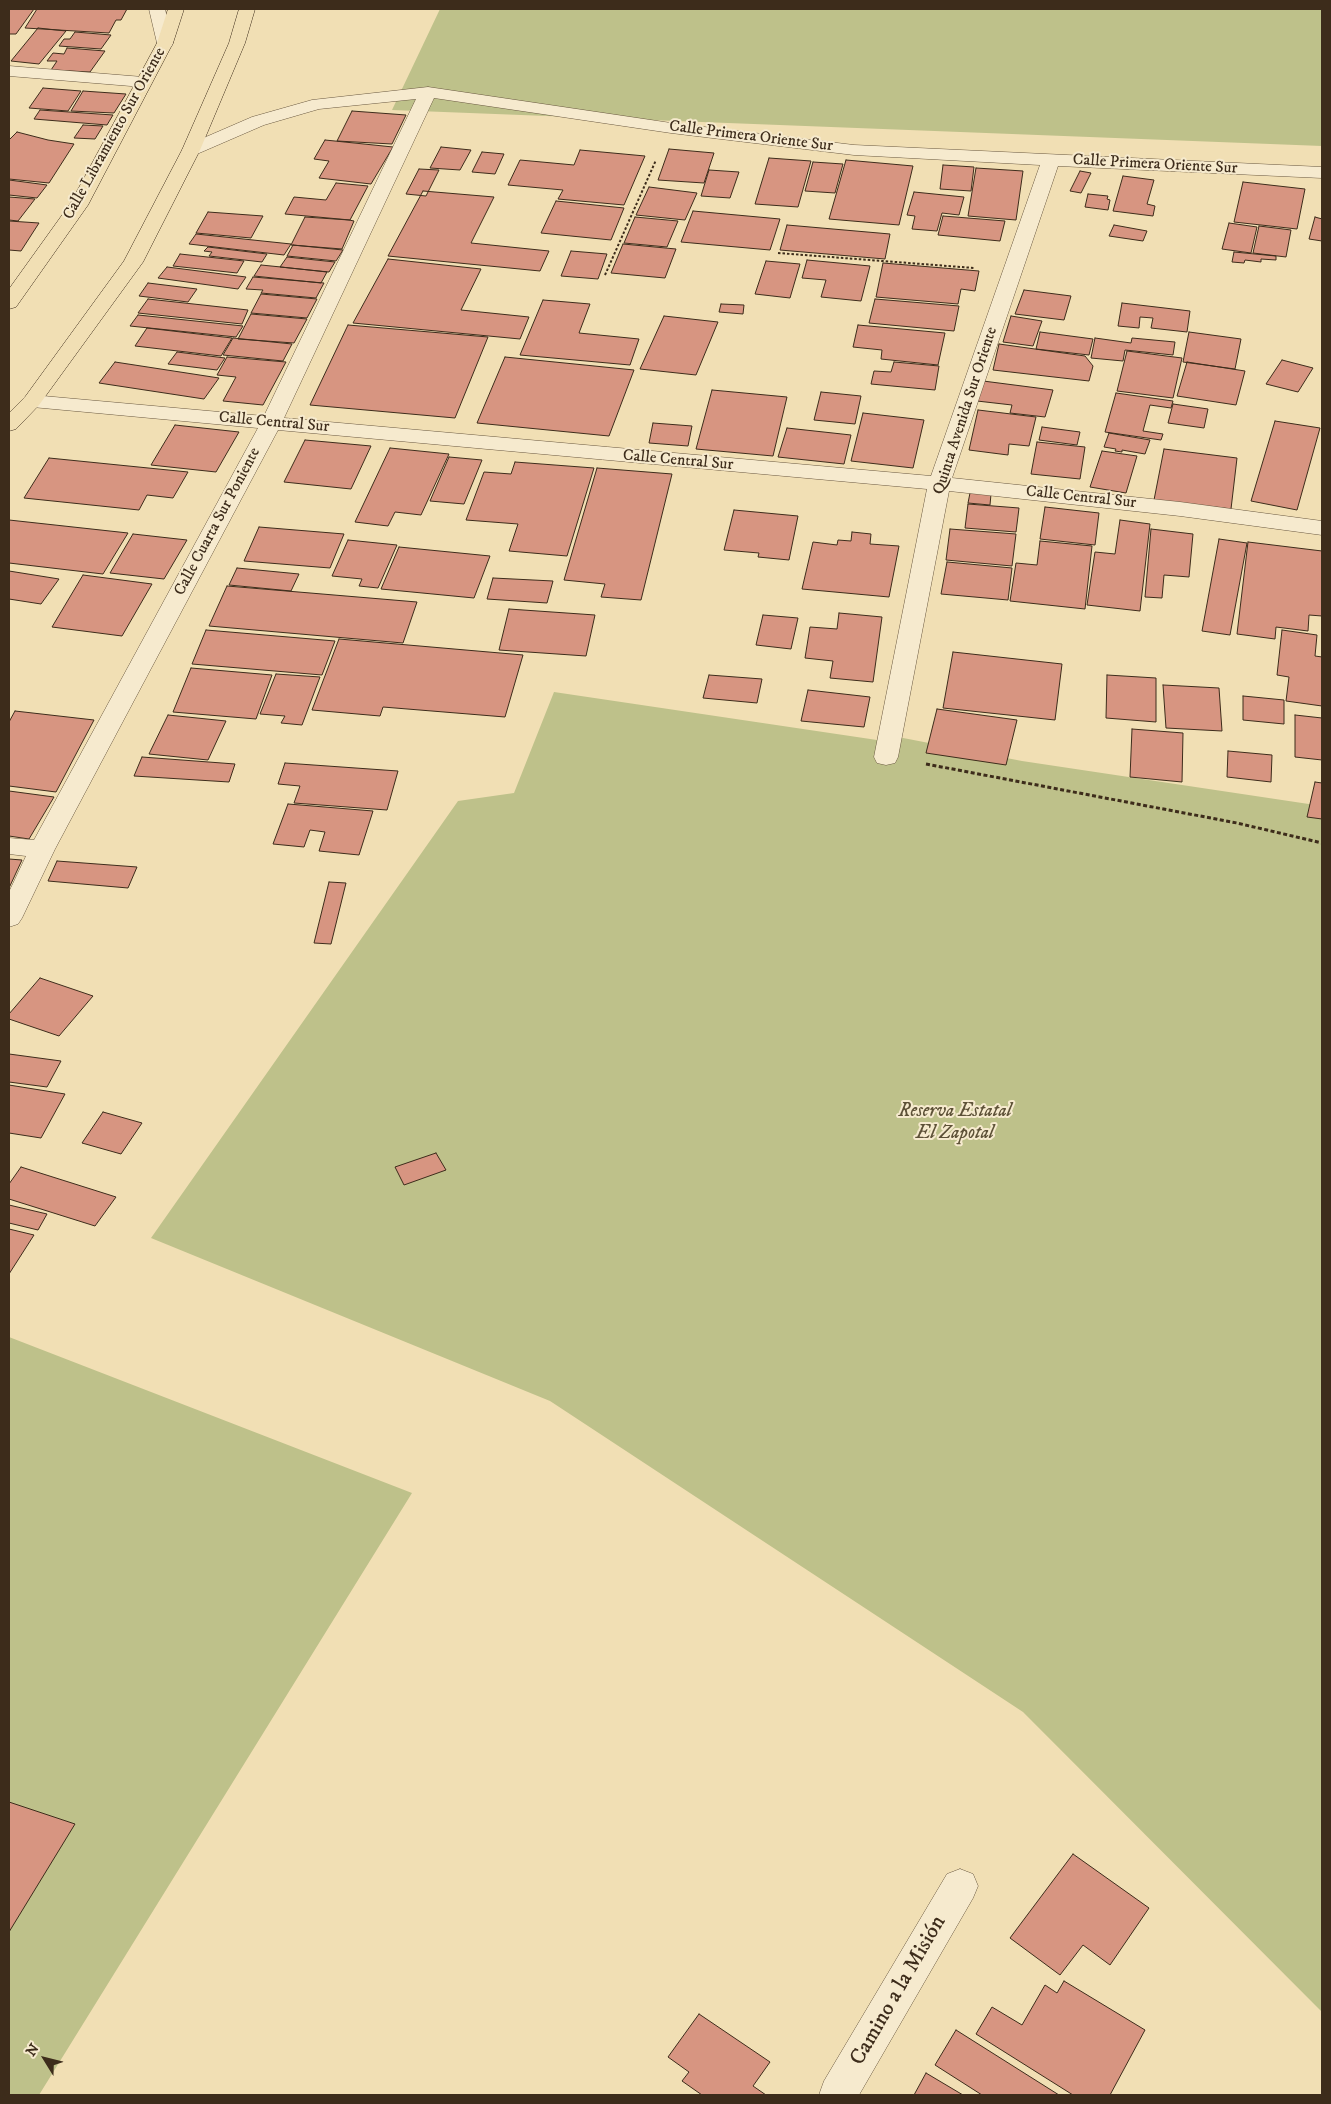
<!DOCTYPE html>
<meta charset="utf-8">
<style>
body{margin:0}
#map{position:relative;width:1331px;height:2104px;overflow:hidden;background:#f1dfb4;font-family:"IM FELL DW Pica",serif}
canvas{display:block}
.frame{position:absolute;inset:0;border:10px solid #3d2c1b;pointer-events:none}
.north{position:absolute;left:20px;top:2034px;width:50px;height:50px;-webkit-text-stroke:4px #f6eace;paint-order:stroke;rotate:306deg;font-size:14px;font-weight:700;line-height:20px;text-align:center;color:#3d2c1b}
.north::after{content:'';display:block;margin:auto;width:18px;height:22px;background:#3d2c1b;clip-path:polygon(50% 0,100% 100%,50% 72%,0 100%)}
</style>
<div id="map">
<canvas width="1331" height="2104"></canvas>
<div class="frame"></div>
<div class="north">N</div>
</div>
<script>
const c = document.querySelector('canvas').getContext('2d');
c.lineJoin = 'round';
function fill(path, color) {
  c.fillStyle = color;
  c.fill(path, 'evenodd');
}
function poly(rows) {
  const path = new Path2D();
  for (const r of rows) {
    path.moveTo(r[0], r[1]);
    for (let i = 2; i < r.length; i += 2) path.lineTo(r[i], r[i + 1]);
  }
  return path;
}
function stroke(path, color, width, dash) {
  c.strokeStyle = color;
  c.lineWidth = width;
  c.lineCap = dash ? 'butt' : 'round';
  c.setLineDash(dash || []);
  c.stroke(path);
}
function write(font, color, halo, rows, align = 'center') {
  c.font = font + ' "IM FELL DW Pica",serif';
  c.lineWidth = 4;
  c.setLineDash([]);
  c.textBaseline = 'middle';
  c.strokeStyle = halo;
  c.fillStyle = color;
  for (const [text, x, y, turn = 0] of rows) {
    c.save();
    c.translate(x, y);
    c.rotate((+turn || 0) * Math.PI / 180);
    c.textAlign = isNaN(turn) ? turn : align;
    if (halo) c.strokeText(text, 0, 0);
    c.fillText(text, 0, 0);
    c.restore();
  }
}
fill(poly([
 [440,9,1322,9,1322,146,392,110],
 [554,692,877,740,898,737,1022,761,1322,806,1322,2012,1023,1712,550,1401,151,1238,458,801,514,793],
 [9,1337,412,1493,39,2095,9,2095]
]), '#bec18a');
const building = poly([
 [9,9,34,9,16,34,9,34,9,9],
 [37,9,127,9,121,20,116,20,109,33,25,28,37,9],
 [38,28,66,31,39,64,11,61,38,28],
 [75,32,111,35,101,49,59,46,64,39,70,39,75,32],
 [67,48,105,51,90,72,51,70,57,61,47,61,53,53,64,54,67,48],
 [43,88,81,91,68,111,29,108,43,88],
 [83,91,126,94,114,113,71,111,83,91],
 [40,110,113,115,107,125,34,119,40,110],
 [352,111,406,115,392,144,337,141,352,111],
 [83,125,103,126,95,139,74,138,83,125],
 [17,132,48,140,74,144,49,183,9,179,9,140,17,132],
 [325,140,393,147,371,184,319,178,329,161,314,159,325,140],
 [441,147,471,150,460,170,430,168,441,147],
 [669,149,714,153,704,183,658,180,669,149],
 [580,150,645,156,624,205,558,199,563,190,508,185,520,160,574,165,580,150],
 [482,152,504,154,495,174,472,172,482,152],
 [769,158,811,161,798,207,755,204,769,158],
 [846,160,913,166,899,225,829,219,846,160],
 [813,162,843,164,835,193,805,191,813,162],
 [943,165,974,167,971,191,940,189,943,165],
 [976,168,1023,171,1016,220,968,216,976,168],
 [419,169,439,170,426,196,406,194,419,169],
 [709,170,739,172,730,198,701,196,709,170],
 [1080,171,1091,173,1081,193,1070,191,1080,171],
 [1123,176,1154,180,1147,204,1155,206,1153,216,1113,211,1123,176],
 [9,180,47,185,37,198,9,195,9,180],
 [1243,182,1305,189,1297,229,1234,222,1243,182],
 [336,183,368,186,350,220,285,214,294,197,326,200,336,183],
 [649,187,697,193,685,220,636,215,649,187],
 [423,191,494,197,471,243,549,251,540,271,388,256,423,191],
 [914,192,964,197,959,215,942,213,937,231,912,229,915,216,907,215,914,192],
 [1088,194,1108,196,1107,199,1110,200,1108,210,1085,207,1088,194],
 [9,197,35,199,18,221,9,220,9,197],
 [556,201,624,208,611,240,541,233,556,201],
 [693,211,780,219,770,250,681,242,693,211],
 [208,212,263,216,251,238,196,233,208,212],
 [943,216,1005,221,1000,241,938,235,943,216],
 [305,217,349,220,354,221,342,249,291,245,305,217],
 [635,217,678,221,667,247,624,243,635,217],
 [1315,217,1322,219,1322,241,1309,239,1315,217],
 [9,221,39,223,21,251,9,250,9,221],
 [1229,223,1257,227,1251,253,1222,249,1229,223],
 [787,225,890,234,885,259,780,250,787,225],
 [1114,225,1147,231,1143,241,1109,236,1114,225],
 [1259,226,1291,230,1286,257,1253,253,1259,226],
 [196,234,291,244,284,255,189,244,196,234],
 [623,244,676,249,665,278,611,273,623,244],
 [293,245,343,250,336,261,287,256,293,245],
 [208,247,267,254,262,262,209,256,212,252,204,251,208,247],
 [571,251,607,254,598,279,561,276,571,251],
 [1234,252,1276,256,1276,260,1261,259,1261,262,1245,260,1244,263,1232,262,1234,252],
 [180,254,244,261,237,273,173,266,180,254],
 [287,257,335,262,329,272,280,267,287,257],
 [388,259,481,269,461,310,529,317,520,339,353,323,388,259],
 [807,260,870,266,861,301,821,297,826,280,802,278,807,260],
 [766,261,800,264,790,298,755,294,766,261],
 [883,263,979,271,975,291,961,289,958,304,876,297,883,263],
 [261,265,281,267,327,272,321,283,254,276,261,265],
 [167,267,246,277,238,289,158,278,167,267],
 [253,277,324,283,316,298,261,293,263,290,246,289,253,277],
 [148,283,197,289,188,302,139,296,148,283],
 [1024,290,1071,296,1064,320,1015,314,1024,290],
 [261,294,317,299,307,318,251,313,261,294],
 [148,299,248,310,242,324,138,313,148,299],
 [875,299,959,306,954,331,869,323,875,299],
 [543,300,590,304,579,333,639,339,630,365,520,355,543,300],
 [1122,303,1190,311,1187,332,1151,328,1153,318,1140,317,1139,328,1118,326,1122,303],
 [721,304,744,305,743,314,719,312,721,304],
 [251,314,307,319,294,343,238,339,251,314],
 [138,315,243,326,236,337,130,326,138,315],
 [664,316,718,322,696,375,640,369,664,316],
 [1011,316,1042,321,1033,346,1003,342,1011,316],
 [348,325,488,337,455,418,310,405,348,325],
 [858,325,945,333,938,365,881,359,882,350,853,347,858,325],
 [147,328,232,338,221,356,135,346,147,328],
 [1040,332,1093,339,1089,355,1036,349,1040,332],
 [1189,332,1241,339,1235,369,1183,362,1189,332],
 [233,338,292,344,283,361,223,355,233,338],
 [1095,338,1131,343,1132,338,1175,342,1173,355,1125,350,1123,361,1091,358,1095,338],
 [999,344,1085,356,1093,366,1089,381,993,370,999,344],
 [1127,351,1182,358,1173,398,1117,391,1127,351],
 [177,352,225,358,217,370,168,364,177,352],
 [227,357,286,362,263,405,223,401,236,377,217,375,227,357],
 [505,357,634,370,609,436,477,423,505,357],
 [1282,360,1313,368,1298,392,1266,384,1282,360],
 [115,362,219,378,204,399,99,383,115,362],
 [894,362,939,366,935,390,871,384,874,371,891,372,894,362],
 [1187,362,1245,371,1236,405,1177,396,1187,362],
 [983,381,1053,390,1045,417,1010,413,1012,405,977,401,983,381],
 [712,390,787,397,773,456,696,449,712,390],
 [821,392,861,396,855,424,814,420,821,392],
 [1116,393,1173,401,1171,408,1150,405,1143,431,1163,434,1161,440,1105,432,1116,393],
 [1173,404,1208,409,1204,428,1168,423,1173,404],
 [978,410,1036,417,1029,446,1009,444,1008,455,969,450,978,410],
 [863,413,924,420,913,468,851,461,863,413],
 [1275,421,1320,428,1297,510,1251,501,1275,421],
 [653,423,692,426,688,446,649,443,653,423],
 [175,425,239,432,216,472,151,465,175,425],
 [1042,427,1080,432,1077,445,1039,440,1042,427],
 [787,428,851,435,844,464,778,457,787,428],
 [1109,433,1150,440,1145,454,1122,450,1122,452,1115,451,1116,449,1104,447,1109,433],
 [305,440,371,446,351,489,284,482,305,440],
 [1037,442,1085,447,1080,479,1031,474,1037,442],
 [390,448,449,454,421,515,395,512,388,526,355,522,390,448],
 [1164,449,1237,458,1231,509,1154,500,1164,449],
 [1102,451,1137,456,1126,493,1090,487,1102,451],
 [449,457,482,460,464,504,430,501,449,457],
 [49,458,188,472,173,498,147,495,139,510,24,498,49,458],
 [515,462,594,468,567,556,509,551,518,524,466,520,484,472,511,474,515,462],
 [597,468,672,474,641,600,601,597,605,584,564,580,597,468],
 [970,493,991,494,990,505,968,503,970,493],
 [968,504,1019,508,1016,532,965,528,968,504],
 [1045,507,1099,513,1095,545,1040,539,1045,507],
 [734,510,798,516,789,560,758,557,759,553,724,550,734,510],
 [9,520,128,533,103,574,9,563,9,520],
 [1120,520,1150,524,1140,611,1087,605,1095,552,1115,554,1120,520],
 [259,527,344,534,330,568,244,561,259,527],
 [950,529,1016,534,1012,566,946,560,950,529],
 [1151,529,1193,534,1189,577,1164,575,1162,598,1145,597,1151,529],
 [852,532,871,534,870,544,899,546,889,597,802,589,813,542,837,545,838,540,851,541,852,532],
 [133,534,187,540,164,579,110,573,133,534],
 [1219,539,1247,543,1230,635,1202,631,1219,539],
 [348,540,397,545,378,588,359,586,362,579,332,576,348,540],
 [1040,541,1092,546,1085,609,1010,601,1016,563,1037,565,1040,541],
 [1248,542,1322,551,1322,616,1309,615,1308,631,1276,627,1275,639,1237,634,1248,542],
 [399,547,490,556,474,598,381,589,399,547],
 [947,562,1012,568,1008,600,941,594,947,562],
 [237,568,299,574,291,591,229,585,237,568],
 [9,571,59,579,41,604,9,599,9,571],
 [83,575,152,584,122,636,52,627,83,575],
 [493,578,553,581,547,603,487,599,493,578],
 [227,586,417,602,403,643,209,626,227,586],
 [509,609,595,615,586,656,499,650,509,609],
 [839,613,882,617,873,682,830,678,833,661,805,658,810,627,837,629,839,613],
 [763,615,798,618,791,649,756,645,763,615],
 [206,630,335,641,322,675,192,664,206,630],
 [1282,630,1317,635,1315,656,1322,657,1322,706,1286,701,1289,677,1277,675,1282,630],
 [339,639,523,655,505,717,383,707,380,716,312,710,339,639],
 [953,652,1062,664,1055,720,943,708,953,652],
 [191,668,272,675,256,719,173,712,191,668],
 [276,674,320,677,302,725,281,723,285,716,260,714,276,674],
 [709,675,762,679,757,703,703,698,709,675],
 [1107,675,1156,678,1156,722,1106,718,1107,675],
 [1163,685,1219,688,1222,731,1166,728,1163,685],
 [808,690,870,697,864,727,801,721,808,690],
 [1243,696,1284,700,1284,724,1243,720,1243,696],
 [937,709,1017,720,1006,765,926,753,937,709],
 [15,711,94,720,56,792,9,786,9,722,15,711],
 [168,715,226,721,208,760,149,754,168,715],
 [1295,715,1322,718,1322,760,1295,757,1295,715],
 [1132,729,1183,733,1182,782,1130,777,1132,729],
 [1228,751,1272,755,1271,782,1227,777,1228,751],
 [142,757,235,764,229,782,134,776,142,757],
 [285,763,398,771,387,810,294,803,300,786,278,784,285,763],
 [1315,782,1322,783,1322,819,1307,817,1315,782],
 [9,791,54,797,29,839,9,836,9,791],
 [288,804,373,811,359,855,319,851,325,832,310,830,304,847,273,844,288,804],
 [9,859,22,860,9,888,9,859],
 [57,861,137,867,128,888,48,881,57,861],
 [329,882,346,883,331,944,314,943,329,882],
 [40,978,93,996,59,1036,9,1019,9,1014,40,978],
 [9,1054,61,1061,47,1087,9,1082,9,1054],
 [9,1085,65,1094,41,1138,9,1133,9,1085],
 [103,1112,142,1123,121,1154,82,1143,103,1112],
 [436,1153,446,1170,404,1185,395,1167,436,1153],
 [21,1167,116,1197,95,1226,9,1199,9,1184,21,1167],
 [9,1205,47,1214,38,1230,9,1223,9,1205],
 [9,1229,34,1235,9,1274,9,1229],
 [9,1802,75,1824,9,1932,9,1802],
 [1073,1854,1149,1908,1110,1965,1083,1945,1060,1975,1010,1938,1073,1854],
 [1064,1981,1145,2030,1110,2095,1073,2095,976,2034,992,2007,1022,2025,1045,1985,1057,1993,1064,1981],
 [699,2014,770,2062,753,2086,766,2095,702,2095,682,2081,689,2072,668,2057,699,2014],
 [956,2030,1059,2095,982,2095,935,2065,956,2030],
 [926,2073,963,2095,914,2095,926,2073]
]);
fill(building, '#d79581');
stroke(building, '#3d2c1b', 1);
const street = poly([
 [149,9,165,9,173,43,171,47,165,48,159,47,157,43,149,9],
 [9,66,143,77,149,78,152,82,149,86,143,87,9,76,9,66],
 [428,87,671,123,854,145,1322,167,1322,178,1058,166,952,478,1180,502,1322,521,1322,535,1180,516,949,491,898,757,895,763,886,765,877,763,874,757,927,489,278,430,55,849,22,918,18,924,9,927,9,892,26,856,9,854,9,838,34,840,258,428,32,407,25,405,22,401,25,397,32,395,264,416,416,99,319,109,264,125,197,154,191,155,185,154,182,150,185,146,252,117,312,100,428,87],
 [434,98,671,133,854,155,1040,165,931,476,284,418,434,98],
 [960,1869,973,1874,978,1886,973,1898,859,2095,819,2095,824,2081,947,1874,960,1869]
]);
const primary = poly([
 [168,9,184,9,173,43,88,205,16,307,9,309,9,289,70,204,157,43,168,9],
 [239,9,255,9,245,43,200,150,143,262,39,405,16,429,9,431,9,413,25,397,124,261,182,150,229,43,239,9]
]);
stroke(street, '#6a5941', 1);
stroke(primary, '#3d2c1b', 1);
stroke(poly([
 [778,253,974,268],
 [605,275,656,160]
]), '#3d2c1b', 2, [2.5, 2]);
stroke(poly([
 [926,764,1237,823,1322,843]
]), '#3d2c1b', 3, [4, 2.5]);
fill(street, '#f6eace');
fill(primary, '#f1dfb4');
write('16px', '#3d2c1b', '#f6eace', [
 ["Calle Libramiento Sur Oriente",115,134,-61],
 ["Calle Primera Oriente Sur",751,137,7],
 ["Calle Primera Oriente Sur",1155,165,3],
 ["Quinta Avenida Sur Oriente",966,411,-72],
 ["Calle Central Sur",274,423,5],
 ["Calle Central Sur",678,461,5],
 ["Calle Central Sur",1081,498,6],
 ["Calle Cuarta Sur Poniente",218,522,-62]
]);
write('italic 19px', '#5d5137', '#f6eace', [
 ["Reserva Estatal",955,1112],
 ["El Zapotal",955,1134]
]);
write('22px', '#3d2c1b', '#f6eace', [
 ["Camino a la Misión",899,1991,-60]
]);
</script>
